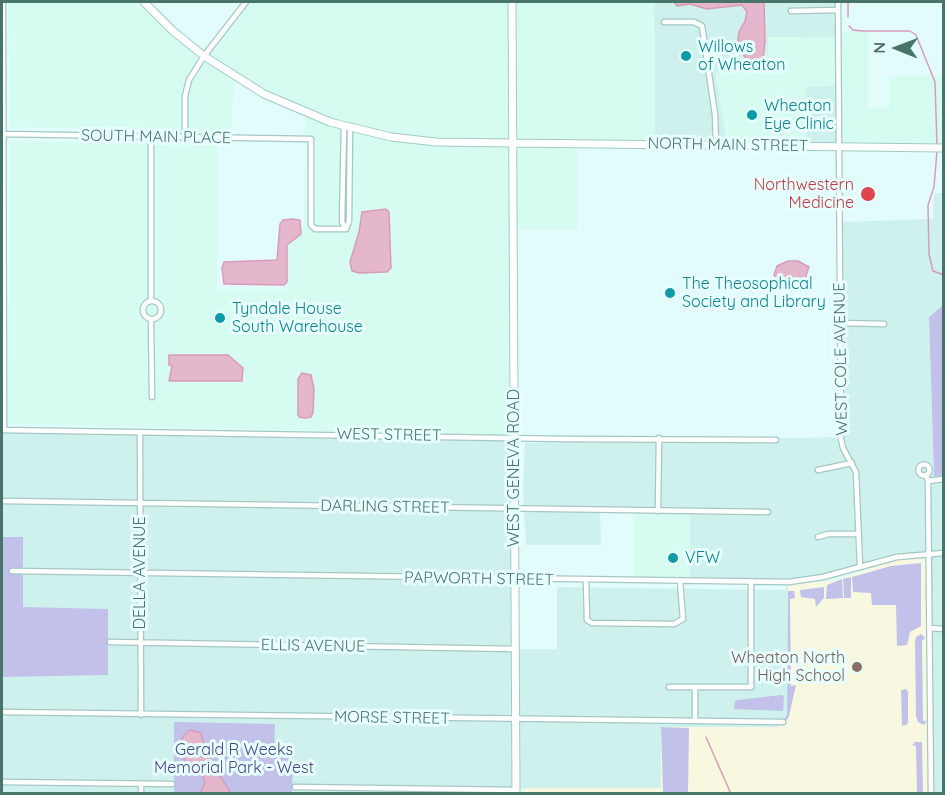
<!DOCTYPE html>
<style>
body{margin:0}
#map{position:relative;width:945px;height:795px;overflow:hidden;background:#e2fcfc;font-family:Quicksand,sans-serif}
canvas{display:block}
.frame{position:absolute;inset:0;border:3px solid #497469;pointer-events:none}
.north{position:absolute;left:867px;top:18px;width:60px;height:60px;-webkit-text-stroke:4px #e8ffff;paint-order:stroke;rotate:271deg;font-size:16px;font-weight:700;line-height:24px;text-align:center;color:#497469}
.north::after{content:'';display:block;margin:auto;width:21px;height:27px;background:#497469;clip-path:polygon(50% 0,100% 100%,50% 72%,0 100%)}
</style>
<div id="map">
<canvas width="945" height="795"></canvas>
<div class="frame"></div>
<div class="north">N</div>
</div>
<script>
const c = document.querySelector('canvas').getContext('2d');
c.lineJoin = 'round';
function fill(path, color) {
  c.fillStyle = color;
  c.fill(path, 'evenodd');
}
function poly(rows) {
  const path = new Path2D();
  for (const r of rows) {
    if (r.length === 3) {
      path.moveTo(r[0] + r[2], r[1]);
      path.arc(r[0], r[1], r[2], 0, 2 * Math.PI);
      continue;
    }
    path.moveTo(r[0], r[1]);
    for (let i = 2; i < r.length; i += 2) path.lineTo(r[i], r[i + 1]);
  }
  return path;
}
function stroke(path, color, width, dash) {
  c.strokeStyle = color;
  c.lineWidth = width;
  c.lineCap = dash ? 'butt' : 'round';
  c.setLineDash(dash || []);
  c.stroke(path);
}
function write(font, color, halo, rows, align = 'center') {
  c.font = font + ' Quicksand,sans-serif';
  c.lineWidth = 6;
  c.setLineDash([]);
  c.textBaseline = 'middle';
  c.strokeStyle = halo;
  c.fillStyle = color;
  for (const [text, x, y, turn = 0] of rows) {
    c.save();
    c.translate(x, y);
    c.rotate((+turn || 0) * Math.PI / 180);
    c.textAlign = isNaN(turn) ? turn : align;
    if (halo) c.strokeText(text, 0, 0);
    c.fillText(text, 0, 0);
    c.restore();
  }
}
fill(poly([
 [654,2,836,2,837,38,768,37,768,71,727,145,655,143],
 [806,86,838,86,838,146,807,146],
 [934,193,943,193,943,305,929,317,934,476,944,476,943,793,933,793,927,551,898,554,823,575,787,580,690,579,690,512,600,512,601,545,526,545,523,490,525,443,842,437,841,222,933,219],
 [2,429,510,440,513,793,2,794],
 [788,585,787,715,778,727,662,727,661,788,519,789,518,649,557,649,557,587,785,590]
]), '#cef1ee');
fill(poly([
 [8,2,143,2,202,57,188,80,183,131,10,127],
 [248,2,510,2,510,139,413,138,346,125,303,110,264,92,206,57],
 [513,2,654,2,655,143,514,139],
 [840,31,868,31,868,108,889,108,889,76,943,76,943,146,841,145],
 [768,37,837,38,838,86,806,87,807,146,727,145,715,72,767,71],
 [205,59,238,80,233,92,231,137,187,134,187,94,191,80],
 [305,114,388,139,509,146,512,435,8,424,10,141,217,145,217,289,288,289,288,241,304,229],
 [514,143,577,145,577,230,513,230],
 [635,511,690,512,690,579,635,579]
]), '#d6fcf1');
fill(poly([
 [916,556,922,558,925,562,926,574,928,793,524,794,524,788,661,788,661,727,778,727,787,715,788,585,834,581,894,561]
]), '#f7f8df');
fill(poly([
 [943,305,943,476,934,476,929,317],
 [2,537,23,537,23,607,108,609,108,675,2,677],
 [921,563,921,626,910,632,907,645,897,646,896,605,872,605,871,593,853,592,852,577,891,566],
 [851,577,851,598,844,598,843,579],
 [842,579,843,598,826,599,827,585],
 [824,587,824,598,816,607,815,599,801,597,800,590],
 [788,591,794,591,795,598,790,599,790,602,791,686,796,685,789,716,787,720,784,719,787,715],
 [921,634,925,638,922,641,923,721,927,721,924,725,918,722,916,716,915,642,916,637],
 [906,689,908,692,908,723,906,725,902,726,901,690],
 [781,695,784,696,783,711,734,709,735,701,738,700],
 [174,722,275,724,274,753,293,753,292,793,174,793],
 [661,727,689,728,688,793,663,793],
 [915,742,922,742,923,793,917,793,916,746,912,745]
]), '#c1c1e9');
const water = poly([
 [674,2,764,2,765,41,763,59,755,64,747,60,741,51,738,40,739,32,745,21,747,12,742,5,707,9,690,4,677,6,674,2],
 [386,209,389,212,391,268,387,272,359,273,352,271,350,262,359,232,362,212,386,209],
 [293,219,300,220,301,234,287,245,287,282,284,285,224,284,222,268,224,262,277,260,280,224,283,220,293,219],
 [788,261,798,261,809,267,805,279,797,284,787,286,779,282,774,275,777,266,788,261],
 [169,355,228,355,243,368,242,381,169,381,172,366,169,365,169,355],
 [302,373,311,375,314,389,313,413,311,417,305,418,299,417,298,414,298,379,302,373],
 [190,730,201,733,207,757,231,793,200,793,205,783,204,778,186,761,181,755,181,741,184,735,190,730]
]);
fill(water, '#e5b7cc');
stroke(water, '#d79db7', 1.5);
stroke(poly([
 [848,17,848,2],
 [849,26,853,30,863,31,910,31,916,35,935,82,937,146],
 [937,151,934,187,928,205,929,254,933,271,944,275],
 [706,737,731,794]
]), '#d79db7', 1.5);
const street = poly([
 [3,2,4,430],
 [838,2,841,439,843,448,856,472,860,567],
 [791,11,838,10],
 [664,22,694,22,702,26,715,115,716,145],
 [344,126,342,222,346,229],
 [2,134,311,139,311,225,315,229,346,229],
 [151,137,151,301],
 [185,138,185,96,189,80,204,56,246,2],
 [346,229,349,221,350,128],
 [152,310,9],
 [151,319,152,397],
 [840,323,884,324],
 [2,430,565,439,776,440],
 [140,432,141,715],
 [924,470,5.5],
 [818,470,852,463],
 [926,475,928,481,931,794],
 [928,481,944,479],
 [2,501,768,512],
 [658,511,659,438],
 [818,537,828,534,857,534],
 [12,571,789,582,823,577,897,557,944,553],
 [586,580,587,620,592,623,674,624,683,619,680,581],
 [930,628,944,629],
 [110,642,515,649],
 [669,687,751,687,751,582],
 [695,687,695,721],
 [2,712,783,722],
 [2,782,172,784],
 [141,784,141,794],
 [295,787,516,790]
]);
const secondary = poly([
 [144,2,173,31,204,56,264,94,330,122,391,137,436,142,513,143,944,148],
 [512,2,516,794]
]);
stroke(street, '#a4c8c3', 7);
stroke(secondary, '#a2cbc5', 9);
stroke(street, '#fff', 4.5);
stroke(secondary, '#fff', 7);
for (const [x, y, r, color] of [
 [686,56,6,"#0f9aa8"],
 [752,115,6,"#0f9aa8"],
 [868,194,8,"#e0444e"],
 [670,293,6,"#0f9aa8"],
 [220,318,6,"#0f9aa8"],
 [673,558,6,"#0f9aa8"],
 [857,667,6,"#8d6e63"]
]) {
  const dot = new Path2D();
  dot.arc(x, y, r, 0, 2 * Math.PI);
  c.fillStyle = color;
  c.fill(dot);
  stroke(dot, '#e8ffff', 2);
}
write('16px', '#0d838f', '#e8ffff', [
 ["Willows",698,47],
 ["of Wheaton",698,65],
 ["Wheaton",764,106],
 ["Eye Clinic",764,124],
 ["The Theosophical",682,284],
 ["Society and Library",682,302],
 ["Tyndale House",232,309],
 ["South Warehouse",232,327],
 ["VFW",685,558]
], 'left');
write('16px', '#497469', '#e8ffff', [
 ["SOUTH MAIN PLACE",156,137,1],
 ["NORTH MAIN STREET",728,145,1],
 ["WEST COLE AVENUE",841,359,-91],
 ["WEST STREET",389,435,1],
 ["WEST GENEVA ROAD",514,468,-90],
 ["DARLING STREET",385,507,1],
 ["DELLA AVENUE",140,573,-90],
 ["PAPWORTH STREET",479,579,1],
 ["ELLIS AVENUE",313,646,1],
 ["MORSE STREET",392,718,1]
]);
write('16px', '#be3a42', '#e8ffff', [
 ["Northwestern",854,185],
 ["Medicine",854,203]
], 'right');
write('16px', '#785e54', '#e8ffff', [
 ["Wheaton North",845,658],
 ["High School",845,676]
], 'right');
write('16px', '#4d4685', '#e8ffff', [
 ["Gerald R Weeks",234,750],
 ["Memorial Park - West",234,768]
]);
</script>
